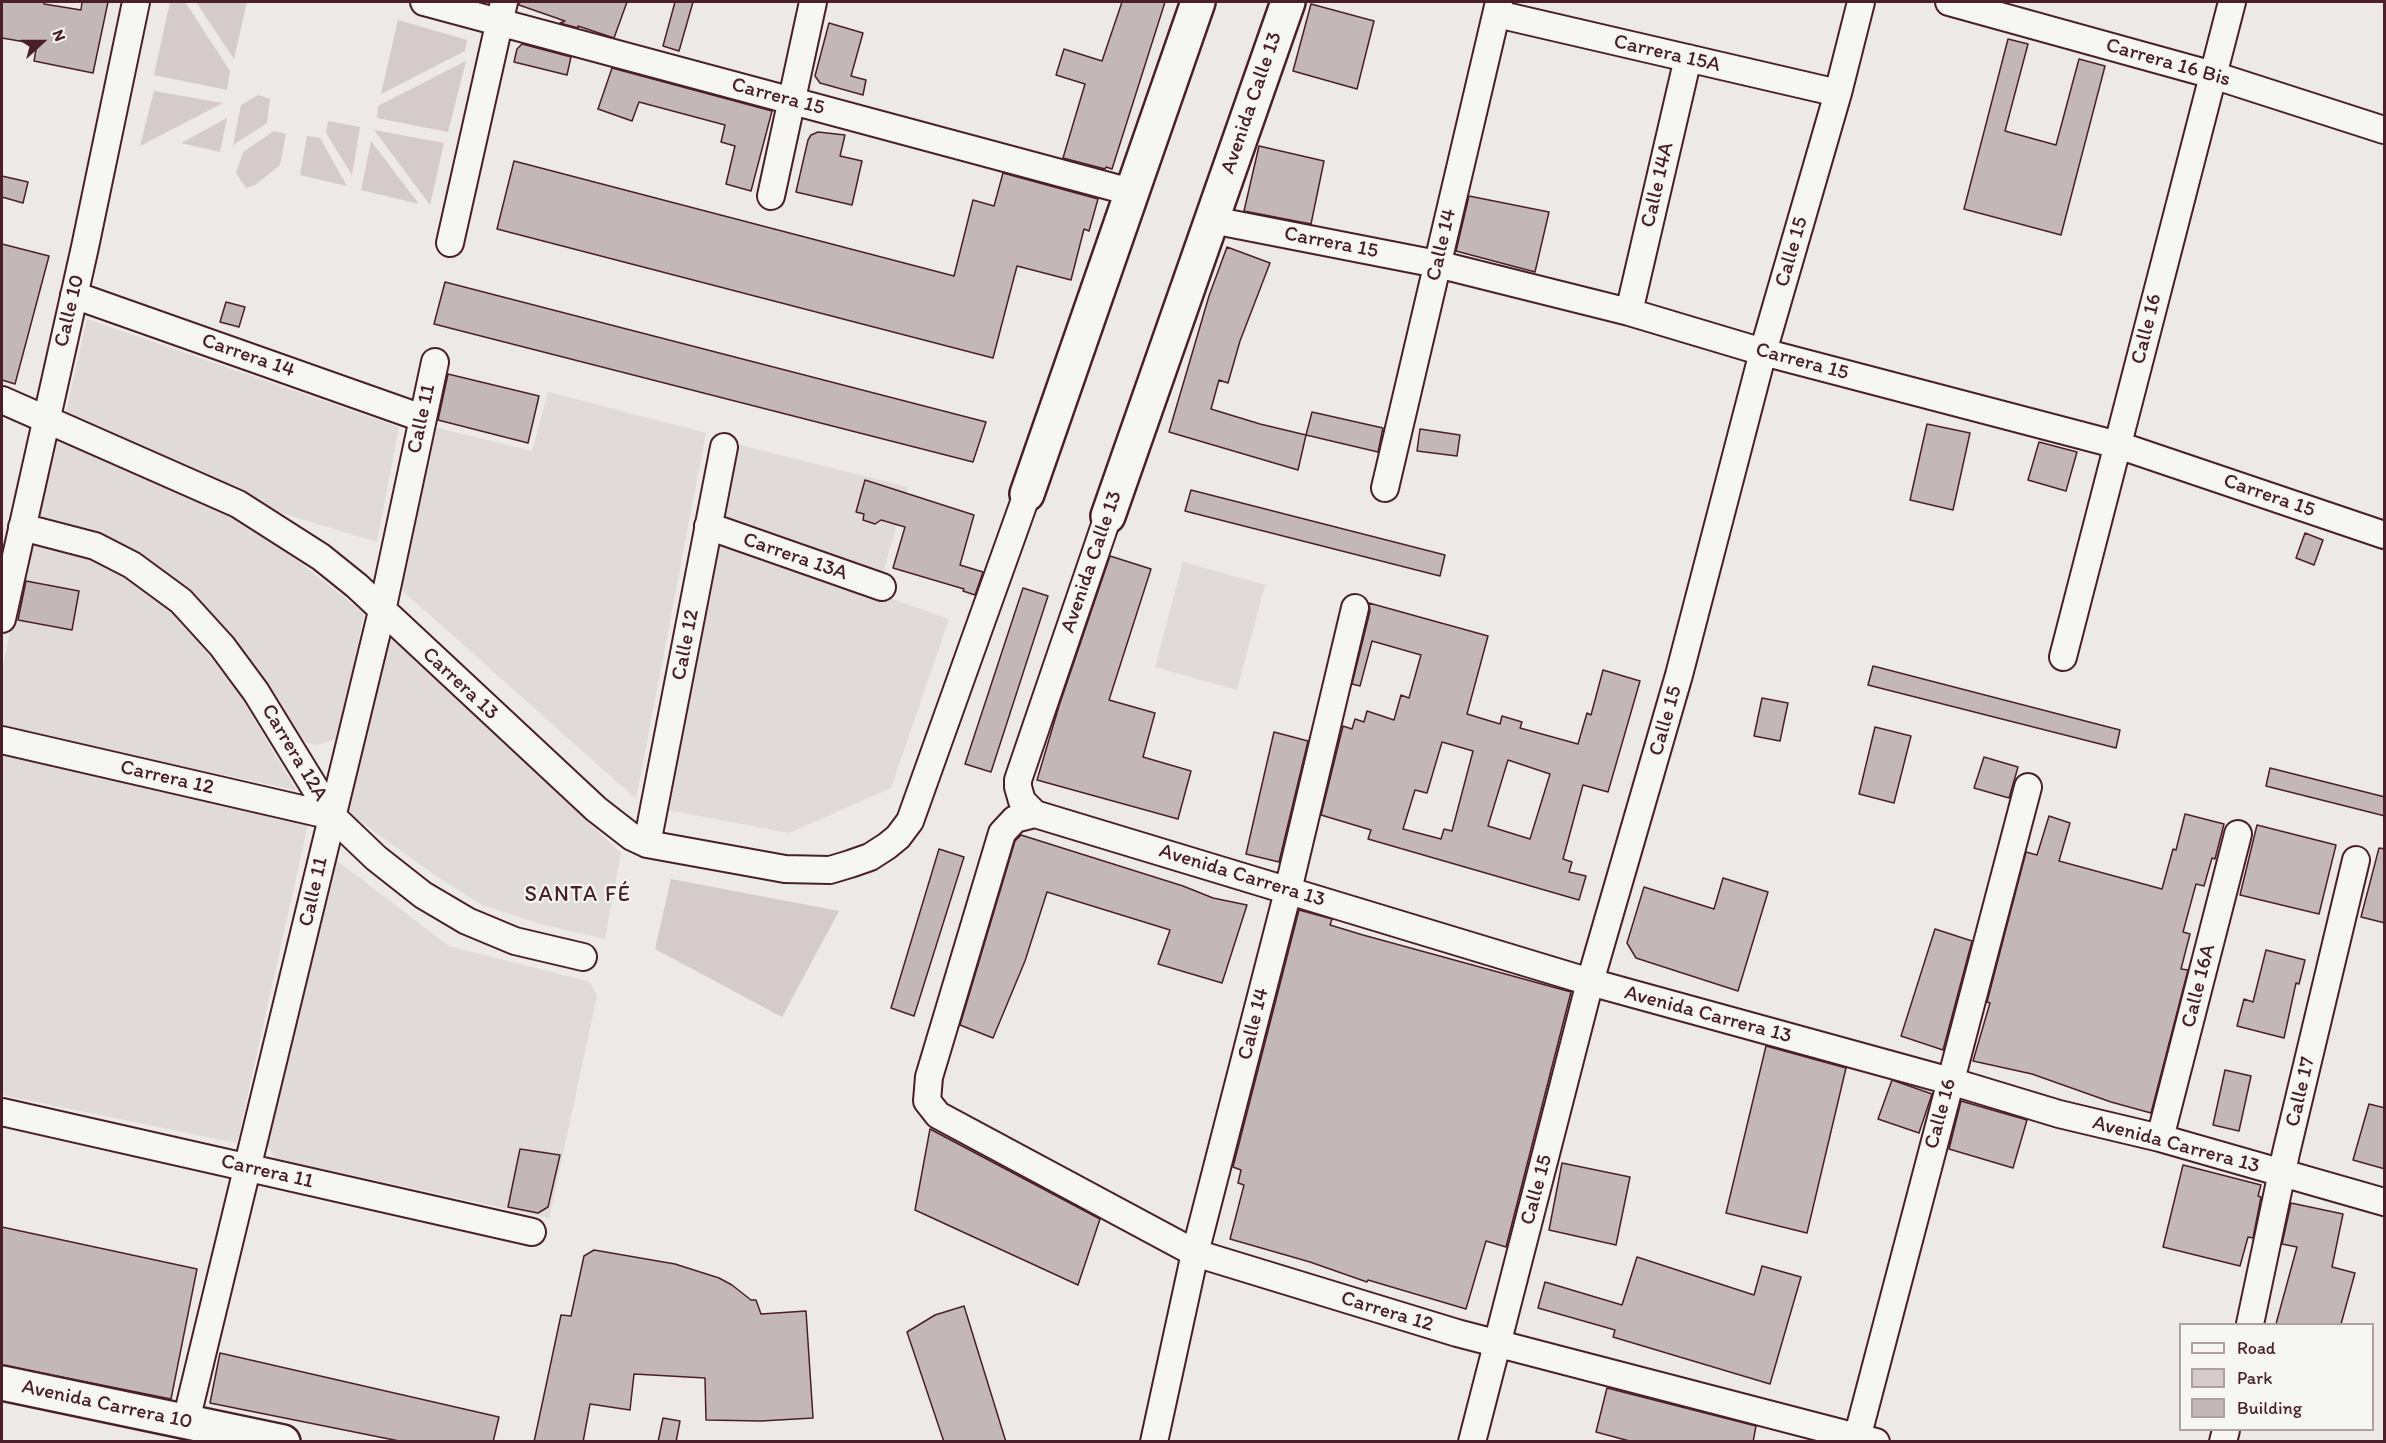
<!DOCTYPE html>
<meta charset="utf-8">
<style>
body{margin:0}
#map{position:relative;width:2386px;height:1443px;overflow:hidden;background:#ece9e6;font-family:Itim,sans-serif}
canvas{display:block}
.frame{position:absolute;inset:0;border:3px solid #4a1f2b;pointer-events:none}
.legend{position:absolute;left:2179px;top:1323px;width:195px;height:108px;box-sizing:border-box;background:#f6f6f2;border:2px solid #b1a0a2;margin:0;padding:8px 10px;list-style:none;font-size:18px;color:#4a1f2b}
.legend li{display:flex;align-items:center;gap:12px;height:30px}
.legend b{width:30px;border:2px solid #b1a0a2}
.north{position:absolute;left:12px;top:12px;width:60px;height:60px;-webkit-text-stroke:4px #f6f6f2;paint-order:stroke;rotate:69deg;font-size:16px;font-weight:700;line-height:24px;text-align:center;color:#4a1f2b}
.north::after{content:'';display:block;margin:auto;width:21px;height:27px;background:#4a1f2b;clip-path:polygon(50% 0,100% 100%,50% 72%,0 100%)}
</style>
<div id="map">
<canvas width="2386" height="1443"></canvas>
<div class="frame"></div>
<ul class="legend">
<li><b style="height:8px;background:#f6f6f2"></b>Road</li>
<li><b style="height:16px;background:#d4cbca"></b>Park</li>
<li><b style="height:16px;background:#c4b7b7"></b>Building</li>
</ul>
<div class="north">N</div>
</div>
<script>
const c = document.querySelector('canvas').getContext('2d');
c.lineJoin = 'round';
function fill(path, color) {
  c.fillStyle = color;
  c.fill(path, 'evenodd');
}
function poly(rows) {
  const path = new Path2D();
  for (const r of rows) {
    path.moveTo(r[0], r[1]);
    for (let i = 2; i < r.length; i += 2) path.lineTo(r[i], r[i + 1]);
  }
  return path;
}
function stroke(path, color, width, dash) {
  c.strokeStyle = color;
  c.lineWidth = width;
  c.lineCap = dash ? 'butt' : 'round';
  c.setLineDash(dash || []);
  c.stroke(path);
}
function write(font, color, halo, rows, align = 'center') {
  c.font = font + ' Itim,sans-serif';
  c.lineWidth = 4.5;
  c.setLineDash([]);
  c.textBaseline = 'middle';
  c.strokeStyle = halo;
  c.fillStyle = color;
  for (const [text, x, y, turn = 0] of rows) {
    c.save();
    c.translate(x, y);
    c.rotate((+turn || 0) * Math.PI / 180);
    c.textAlign = isNaN(turn) ? turn : align;
    if (halo) c.strokeText(text, 0, 0);
    c.fillText(text, 0, 0);
    c.restore();
  }
}
fill(poly([
 [87,319,399,427,377,542,272,510,66,412],
 [548,392,706,433,636,799,401,589,429,426,532,451],
 [56,435,107,455,236,517,294,558,364,613,341,730,335,739,317,745,307,743,297,734,245,655,195,597,150,562,97,531,38,515],
 [732,443,908,487,882,576,719,517],
 [716,537,949,619,891,788,789,833,668,810],
 [28,542,71,552,104,565,142,588,180,619,241,696,296,790,2,729,2,672],
 [1183,562,1265,585,1237,690,1155,667],
 [390,635,621,853,605,939,544,925,482,905,442,880,348,813],
 [2,752,308,824,237,1143,2,1095],
 [337,861,449,946,590,982,597,996,549,1218,274,1158,267,1144]
]), '#e0dad8');
fill(poly([
 [170,2,185,2,230,71,227,90,154,75],
 [196,2,247,2,234,59],
 [398,20,467,40,465,51,381,94],
 [466,61,448,132,377,118,378,106],
 [154,91,223,103,140,146],
 [258,95,270,99,267,123,233,145,241,105],
 [227,118,220,152,181,143],
 [328,121,360,127,352,175,326,133],
 [374,130,444,143,430,205],
 [274,131,286,134,280,165,255,185,246,188,236,173,243,152],
 [307,136,320,138,347,186,300,175],
 [371,141,419,204,361,190],
 [671,879,839,911,782,1017,655,949]
]), '#d4cbca');
const building = poly([
 [2,2,44,2,44,4,81,10,82,2,108,2,93,73,34,61,37,44,2,38,2,2],
 [519,2,627,2,614,38,578,26,578,28,560,23,565,21,519,5,519,2],
 [675,2,693,2,679,51,663,46,675,2],
 [1122,2,1165,2,1112,169,1106,167,1105,169,1063,158,1085,84,1056,75,1064,49,1102,61,1122,2],
 [1311,4,1374,21,1357,89,1293,71,1311,4],
 [829,23,863,33,851,76,866,80,863,95,820,83,815,76,829,23],
 [2008,39,2028,44,2005,131,2056,145,2079,59,2105,66,2061,235,1964,209,2008,39],
 [522,44,571,57,567,75,514,62,517,49,522,44],
 [612,68,772,111,751,191,726,184,735,146,721,142,725,125,639,102,632,121,598,109,612,68],
 [818,132,845,135,840,156,862,161,852,205,796,192,808,140,811,135,818,132],
 [1259,146,1324,161,1311,224,1244,211,1259,146],
 [514,161,954,276,973,200,994,206,1003,173,1098,199,1089,231,1084,229,1071,280,1017,266,993,358,497,229,514,161],
 [2,176,28,182,23,203,2,197,2,176],
 [1469,196,1549,212,1535,272,1456,251,1469,196],
 [2,244,49,256,15,384,2,380,2,244],
 [1227,247,1270,263,1240,341,1228,383,1219,380,1211,409,1260,424,1306,435,1298,470,1169,432,1209,296,1227,247],
 [445,282,584,318,986,422,973,462,434,324,445,282],
 [226,302,245,307,239,327,220,322,226,302],
 [448,374,539,396,528,443,438,420,448,374],
 [1312,412,1383,428,1378,452,1306,435,1312,412],
 [1927,424,1970,433,1953,510,1910,500,1927,424],
 [1420,429,1460,435,1457,456,1417,451,1420,429],
 [2039,442,2077,452,2066,491,2028,480,2039,442],
 [865,480,974,515,960,565,983,572,975,595,963,591,964,589,893,568,905,527,881,520,875,524,863,520,864,514,856,512,865,480],
 [1191,490,1445,555,1440,576,1185,511,1191,490],
 [2305,533,2323,540,2314,565,2296,558,2305,533],
 [1110,556,1151,569,1109,700,1155,713,1143,757,1191,771,1178,819,1037,780,1059,706,1110,556],
 [26,581,79,591,72,630,18,620,26,581],
 [1023,588,1048,596,991,772,965,764,1023,588],
 [1369,603,1488,636,1467,714,1500,724,1502,716,1522,722,1520,728,1578,744,1587,713,1591,715,1603,670,1640,681,1608,792,1583,785,1563,859,1572,862,1569,872,1586,876,1579,900,1368,839,1371,830,1321,815,1343,726,1352,729,1355,719,1364,722,1367,711,1394,720,1401,695,1409,698,1421,655,1372,641,1360,686,1352,684,1370,611,1369,603],
 [1442,742,1473,751,1452,831,1444,829,1441,839,1403,829,1415,790,1427,793,1442,742],
 [1508,760,1550,774,1530,839,1488,826,1508,760],
 [1873,666,2120,730,2116,748,1868,685,1873,666],
 [1762,698,1788,703,1780,741,1754,736,1762,698],
 [1875,727,1911,736,1894,803,1859,794,1875,727],
 [1274,732,1308,741,1279,862,1246,854,1274,732],
 [1984,757,2018,767,2009,798,1974,788,1984,757],
 [2270,768,2385,797,2385,816,2266,786,2270,768],
 [2185,814,2224,824,2215,859,2212,858,2204,886,2196,884,2183,932,2190,934,2181,969,2188,970,2151,1113,2111,1102,2032,1074,1973,1061,1990,1003,1987,1002,2026,852,2037,855,2049,816,2070,823,2059,861,2162,889,2173,849,2176,850,2185,814],
 [2257,825,2336,845,2319,914,2240,895,2257,825],
 [1021,835,1183,886,1213,898,1247,905,1222,983,1158,964,1170,930,1047,892,1025,961,993,1038,960,1025,1015,841,1021,835],
 [2379,848,2385,849,2385,923,2361,917,2379,848],
 [939,849,964,857,914,1016,891,1008,939,849],
 [1723,878,1768,892,1738,991,1636,958,1627,943,1644,887,1714,909,1723,878],
 [1299,910,1332,919,1330,925,1363,935,1571,992,1506,1247,1486,1241,1466,1309,1368,1280,1367,1282,1310,1262,1230,1239,1244,1185,1238,1183,1241,1170,1233,1167,1299,910],
 [1935,929,1972,941,1943,1050,1901,1036,1935,929],
 [2266,950,2305,960,2299,984,2296,983,2284,1038,2237,1026,2244,999,2253,1002,2266,950],
 [1766,1046,1846,1068,1807,1233,1726,1213,1766,1046],
 [2225,1070,2251,1076,2239,1131,2213,1125,2225,1070],
 [1892,1080,1932,1094,1919,1133,1878,1119,1892,1080],
 [1961,1101,2027,1120,2013,1168,1949,1149,1961,1101],
 [2369,1104,2385,1108,2385,1169,2353,1160,2369,1104],
 [930,1129,1100,1219,1078,1285,915,1210,930,1129],
 [520,1149,560,1155,548,1207,538,1213,508,1207,520,1149],
 [1562,1163,1630,1177,1616,1245,1549,1230,1562,1163],
 [2183,1165,2261,1185,2258,1196,2261,1197,2253,1238,2248,1237,2240,1266,2163,1247,2183,1165],
 [2291,1203,2343,1214,2332,1267,2355,1273,2341,1324,2276,1324,2297,1247,2282,1244,2291,1203],
 [2,1227,197,1269,171,1399,2,1365,2,1227],
 [594,1250,675,1264,719,1278,732,1285,751,1300,756,1300,761,1314,806,1311,813,1418,761,1421,706,1420,705,1378,634,1374,630,1410,590,1404,583,1442,534,1442,561,1315,571,1316,584,1256,594,1250],
 [1637,1257,1754,1295,1762,1266,1801,1277,1770,1384,1613,1337,1615,1330,1538,1308,1545,1282,1622,1305,1637,1257],
 [964,1306,1006,1442,944,1442,907,1332,935,1315,964,1306],
 [220,1353,499,1417,493,1442,404,1442,210,1403,220,1353],
 [1607,1388,1756,1426,1753,1442,1633,1442,1596,1432,1607,1388],
 [663,1418,680,1421,676,1442,658,1442,663,1418]
]);
fill(building, '#c4b7b7');
stroke(building, '#4a1f2b', 1.5);
const minor = poly([
 [424,2,1131,192],
 [1949,2,2213,75,2384,130],
 [1497,14,1838,93],
 [771,196,813,2],
 [1212,220,1437,264,1629,312,1763,352,2118,445,2384,535],
 [450,243,504,2],
 [74,295,422,418],
 [1629,312,1688,58],
 [2,400,238,504,321,557,357,586,596,809,632,837,647,844,785,869,830,870,850,864,870,857,887,846,898,837,910,821,1027,494],
 [1385,488,1499,2],
 [1108,516,1018,780,1018,787,1022,801,1035,814,1590,982,1950,1081,2059,1114,2160,1138,2384,1202],
 [708,526,882,587],
 [22,527,95,546,132,565,181,601,222,646,256,692,332,816,376,858,423,895,467,921,515,941,583,957],
 [2,619,85,247,136,2],
 [2063,657,2232,2],
 [2,740,332,816],
 [1035,814,1015,819,1002,833,929,1077,927,1101,938,1115,1195,1253,1457,1333,1876,1442],
 [647,844,724,447],
 [2,1112,532,1232],
 [2160,1138,2238,834],
 [2250,1324,2286,1153,2356,860],
 [186,1421,382,611,435,362],
 [1154,1442,1195,1253,1285,903,1355,608],
 [1472,1442,1590,982,1679,675,1763,352,1838,93,1861,2],
 [1856,1442,2028,787],
 [2223,1442,2226,1430]
]);
const major = poly([
 [1027,494,1198,2],
 [1108,516,1288,2],
 [2,1383,283,1442]
]);
stroke(minor, '#4a1f2b', 30);
stroke(major, '#4a1f2b', 38);
stroke(minor, '#f6f6f2', 26);
stroke(major, '#f6f6f2', 33);
write('21px', '#4a1f2b', '#f6f6f2', [
 ["Carrera 15A",1667,54,13],
 ["Carrera 16 Bis",2168,63,16],
 ["Carrera 15",778,97,15],
 ["Avenida Calle 13",1252,103,-71],
 ["Calle 14A",1658,185,-77],
 ["Carrera 15",1331,243,11],
 ["Calle 14",1442,245,-77],
 ["Calle 15",1792,252,-74],
 ["Calle 10",70,311,-77],
 ["Calle 16",2147,329,-76],
 ["Carrera 14",248,356,19],
 ["Carrera 15",1802,362,15],
 ["Calle 11",422,419,-78],
 ["Carrera 15",2269,496,19],
 ["Carrera 13A",795,557,19],
 ["Avenida Calle 13",1092,562,-71],
 ["Calle 12",686,645,-79],
 ["Carrera 13",460,684,43],
 ["Calle 15",1666,721,-74],
 ["Carrera 12A",294,753,59],
 ["Carrera 12",167,778,13],
 ["Avenida Carrera 13",1242,876,17],
 ["Calle 11",314,892,-77],
 ["Calle 16A",2199,986,-76],
 ["Avenida Carrera 13",1708,1015,15],
 ["Calle 14",1254,1024,-76],
 ["Calle 17",2301,1092,-77],
 ["Calle 16",1941,1114,-75],
 ["Avenida Carrera 13",2176,1145,15],
 ["Carrera 11",267,1172,13],
 ["Calle 15",1537,1190,-75],
 ["Carrera 12",1387,1312,17],
 ["Avenida Carrera 10",107,1405,12]
]);
c.letterSpacing = '1.5px';
write('22px', '#4a1f2b', '#f6f6f2', [
 ["SANTA FÉ",578,895]
]);
c.letterSpacing = '0px';
</script>
